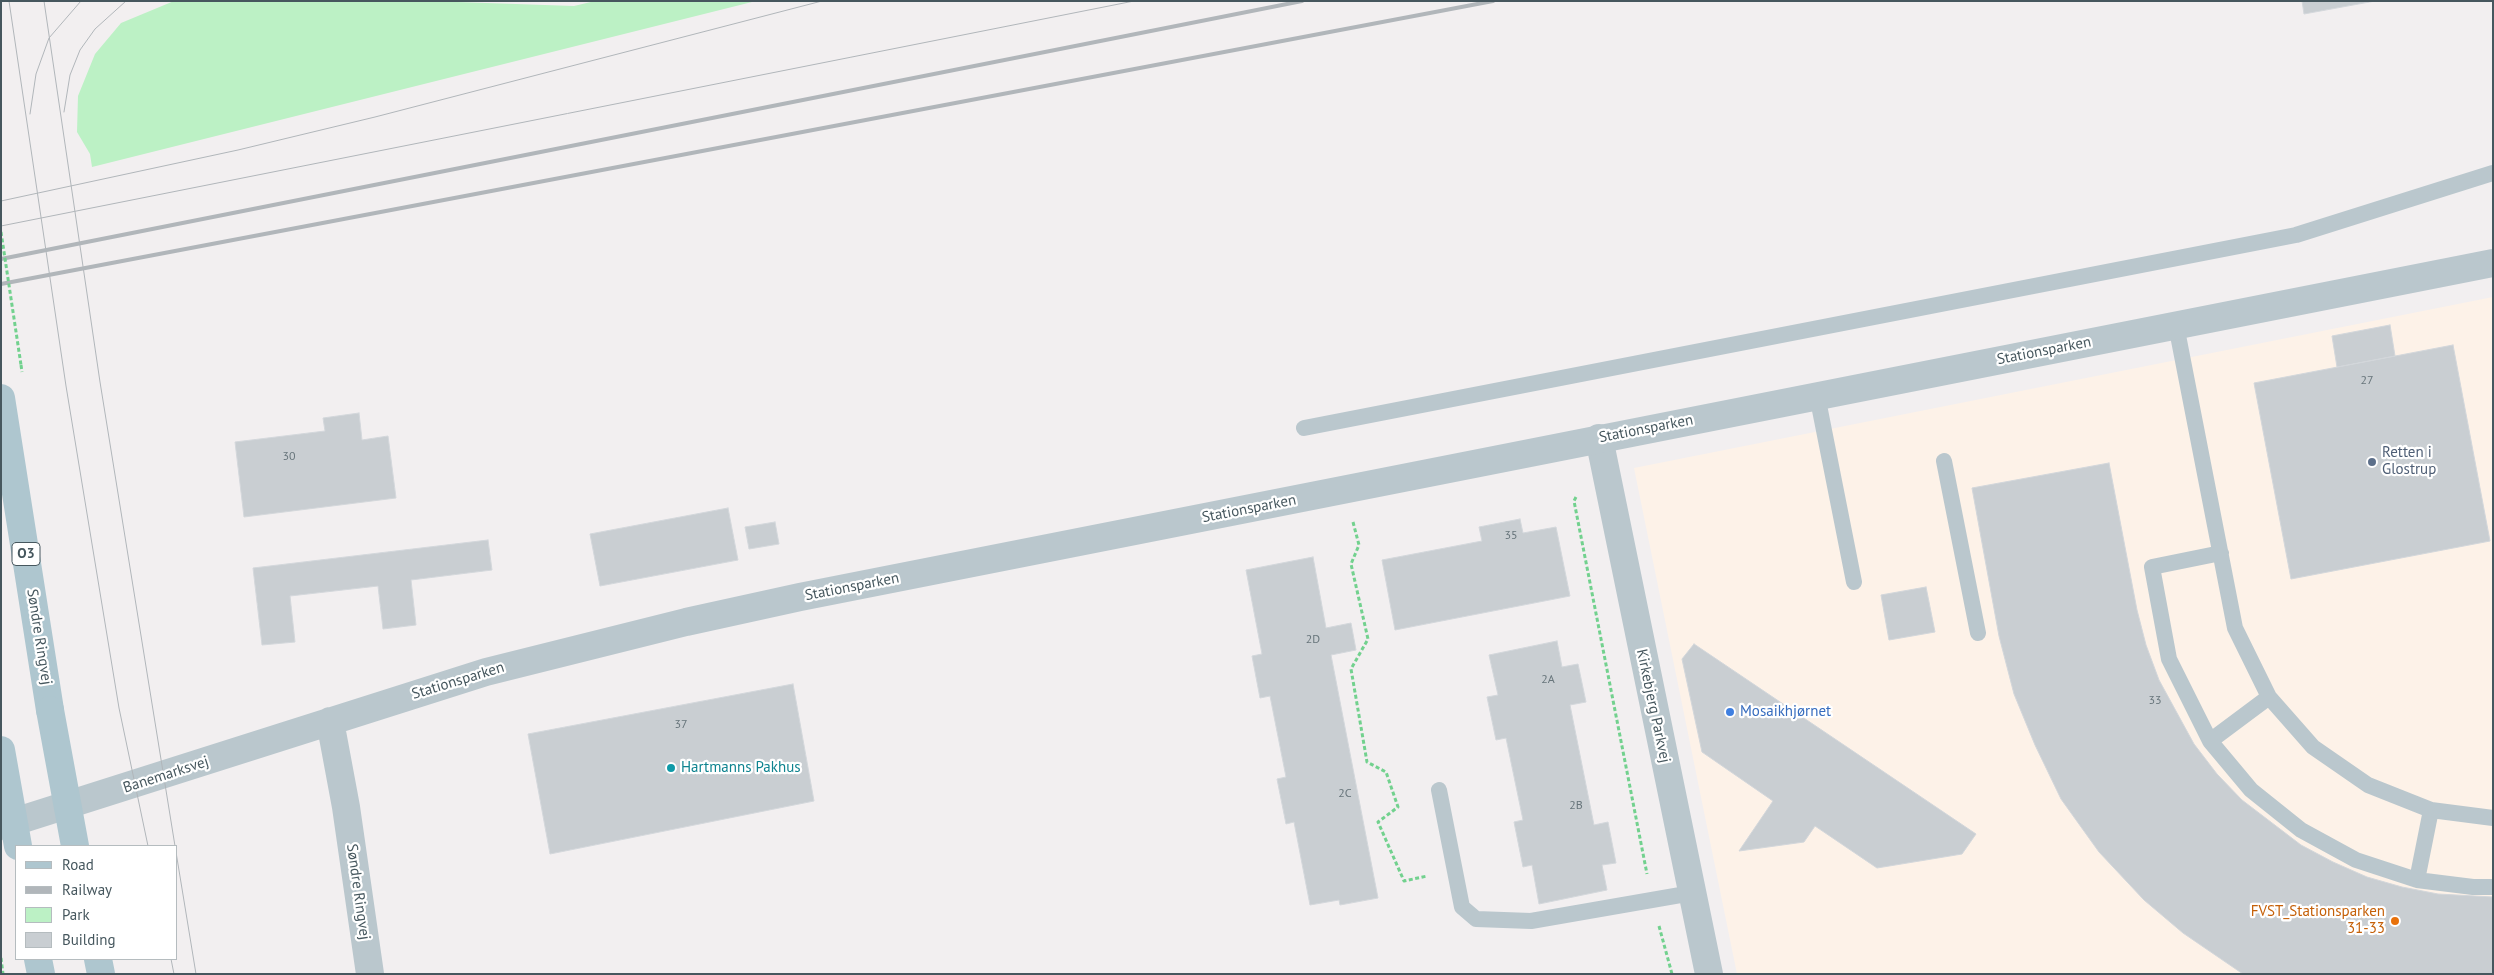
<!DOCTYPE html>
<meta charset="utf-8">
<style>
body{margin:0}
#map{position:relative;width:2494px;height:975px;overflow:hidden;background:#f2eff0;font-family:"PT Sans",sans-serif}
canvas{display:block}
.frame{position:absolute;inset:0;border:2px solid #46575e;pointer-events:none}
.legend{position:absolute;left:15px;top:845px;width:162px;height:115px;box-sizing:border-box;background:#fff;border:1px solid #b5bcbf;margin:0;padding:6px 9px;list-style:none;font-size:15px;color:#46575e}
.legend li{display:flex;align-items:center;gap:10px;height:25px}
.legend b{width:25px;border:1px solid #b5bcbf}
</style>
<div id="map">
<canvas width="2494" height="975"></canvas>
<div class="frame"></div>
<ul class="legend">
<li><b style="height:6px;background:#aec6cf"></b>Road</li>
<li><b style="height:6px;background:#b1b6ba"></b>Railway</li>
<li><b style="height:14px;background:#bcf1c5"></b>Park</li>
<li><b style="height:14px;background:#c9ced2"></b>Building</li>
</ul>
</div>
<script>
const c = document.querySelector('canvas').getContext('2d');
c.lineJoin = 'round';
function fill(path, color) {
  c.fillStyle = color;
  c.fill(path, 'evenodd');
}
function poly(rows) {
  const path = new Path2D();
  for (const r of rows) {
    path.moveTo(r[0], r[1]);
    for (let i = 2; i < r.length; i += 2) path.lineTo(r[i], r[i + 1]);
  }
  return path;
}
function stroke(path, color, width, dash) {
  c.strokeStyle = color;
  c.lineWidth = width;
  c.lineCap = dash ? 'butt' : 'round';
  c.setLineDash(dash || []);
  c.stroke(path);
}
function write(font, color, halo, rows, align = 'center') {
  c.font = font + ' "PT Sans",sans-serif';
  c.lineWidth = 4.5;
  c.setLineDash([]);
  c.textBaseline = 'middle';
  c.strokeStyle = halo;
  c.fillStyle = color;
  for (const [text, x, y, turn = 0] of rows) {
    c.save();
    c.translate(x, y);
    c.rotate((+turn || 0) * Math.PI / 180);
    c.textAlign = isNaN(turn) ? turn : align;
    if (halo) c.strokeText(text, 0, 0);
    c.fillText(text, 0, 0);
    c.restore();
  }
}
fill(poly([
 [2493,297,2493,974,1737,974,1634,468]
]), '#fdf2e8');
fill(poly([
 [174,1,428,1,574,6,595,1,756,1,92,167,90,154,77,132,78,96,95,54,121,23]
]), '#bcf1c5');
const building = poly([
 [2302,1,2375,1,2304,14,2302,1],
 [2390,325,2395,356,2337,367,2332,336,2390,325],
 [2453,345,2490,541,2291,579,2254,383,2453,345],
 [359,413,362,440,388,436,396,498,244,517,235,442,325,431,323,418,359,413],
 [2109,463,2137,610,2146,645,2159,680,2194,744,2217,774,2242,800,2301,845,2333,862,2367,877,2402,887,2438,894,2493,897,2493,974,2243,974,2183,933,2144,900,2099,852,2061,799,2035,745,2014,694,1999,636,1972,488,2109,463],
 [728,508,738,560,600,586,590,534,728,508],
 [1520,519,1523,533,1556,527,1570,596,1395,630,1382,560,1482,541,1479,527,1520,519],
 [775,522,779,544,749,549,745,527,775,522],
 [488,540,492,570,411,580,416,625,383,629,378,586,290,596,295,642,262,645,253,568,488,540],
 [1313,557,1326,628,1351,623,1356,650,1331,655,1378,898,1340,905,1339,900,1310,905,1294,822,1286,824,1277,779,1286,777,1270,696,1260,698,1252,656,1262,654,1246,570,1313,557],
 [1926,587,1935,632,1889,640,1881,595,1926,587],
 [1557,641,1562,667,1578,664,1586,702,1570,705,1594,825,1608,822,1616,863,1602,865,1607,890,1539,904,1532,865,1523,867,1514,822,1523,820,1506,738,1496,740,1487,697,1498,695,1489,655,1557,641],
 [1694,644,1976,834,1962,854,1877,868,1815,826,1804,842,1739,851,1773,801,1702,752,1682,659,1694,644],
 [793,684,814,801,550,854,528,734,793,684]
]);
fill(building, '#c9ced2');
stroke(building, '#d3d7db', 1);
stroke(poly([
 [21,365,22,372],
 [1576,497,1574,501,1647,874],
 [1353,522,1359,545,1351,564,1368,639,1351,669,1367,762,1386,772,1398,807,1378,822,1404,881,1427,876],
 [1659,926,1672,974],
 [1,958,3,974]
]), '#72d18e', 3, [4, 2.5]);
stroke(poly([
 [2176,325,2235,628,2269,697,2313,747,2368,785,2431,810,2493,818],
 [1817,395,1854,582],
 [1304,428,2296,235,2493,173],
 [1944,461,1978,633],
 [2221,553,2152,567,2169,659,2210,741,2251,790,2301,830,2356,860,2417,880,2473,887,2493,887],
 [2210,741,2269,697],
 [1439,790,1462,907,1476,919,1531,921,1692,893],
 [2417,880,2431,810]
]), '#bac7cd', 16);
stroke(poly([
 [1599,438,1709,974]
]), '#bac7cd', 28);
stroke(poly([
 [330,721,346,807,370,974],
 [1,826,486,672,686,622,800,597,2493,263]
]), '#bac7cd', 28);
stroke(poly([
 [1,398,50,710],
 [38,959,41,974],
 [98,959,101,974]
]), '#aec6cf', 28);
stroke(poly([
 [9,1,66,386,119,708,148,846],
 [44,1,100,382,175,846],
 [64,112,70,75,80,50,95,29,126,1],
 [30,114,36,74,49,38,81,1],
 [1,201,238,150,375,117,822,1],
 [1,226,1134,1],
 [176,852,196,974],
 [171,959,174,974]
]), '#b1b6ba', 1);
stroke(poly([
 [1,259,1302,1],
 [1,284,1493,1]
]), '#b1b6ba', 4);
stroke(poly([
 [1,232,21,365]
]), '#72d18e', 3, [4, 2.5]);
stroke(poly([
 [50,710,75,846],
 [1,750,18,846]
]), '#aec6cf', 28);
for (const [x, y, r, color] of [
 [2372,462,5,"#5c6f8a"],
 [1730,712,5,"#3f7fe0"],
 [671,768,5,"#0f9aa8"],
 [2395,921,5,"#e8710a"]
]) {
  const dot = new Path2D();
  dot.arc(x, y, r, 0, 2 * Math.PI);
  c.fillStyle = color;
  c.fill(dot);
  stroke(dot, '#fff', 2);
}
write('12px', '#67757b', null, [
 ["27",2367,381],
 ["30",289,457],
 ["35",1511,536],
 ["2D",1313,640],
 ["2A",1548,680],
 ["33",2155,701],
 ["37",681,725],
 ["2C",1345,794],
 ["2B",1576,806]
]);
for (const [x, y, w] of [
 [26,554,28]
]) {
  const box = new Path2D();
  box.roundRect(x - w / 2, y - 11.5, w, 23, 4);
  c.fillStyle = '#fff';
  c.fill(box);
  stroke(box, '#46575e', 1);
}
write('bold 14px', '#46575e', null, [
 ["O3",26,554]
]);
write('15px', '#46575e', '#fff', [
 ["Stationsparken",2044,351,-11],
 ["Stationsparken",1646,429,-11],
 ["Stationsparken",1249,509,-11],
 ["Stationsparken",852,587,-11],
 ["Søndre Ringvej",39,637,81],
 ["Stationsparken",458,681,-17],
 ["Kirkebjerg Parkvej",1653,706,78],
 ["Banemarksvej",166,775,-18],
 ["Søndre Ringvej",358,892,82]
]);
write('15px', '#4e5e75', '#fff', [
 ["Retten i",2382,453],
 ["Glostrup",2382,470]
], 'left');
write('15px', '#366cbe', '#fff', [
 ["Mosaikhjørnet",1740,712]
], 'left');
write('15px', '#0d838f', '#fff', [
 ["Hartmanns Pakhus",681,768]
], 'left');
write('15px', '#c56008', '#fff', [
 ["FVST_Stationsparken",2385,912],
 ["31-33",2385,929]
], 'right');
</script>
